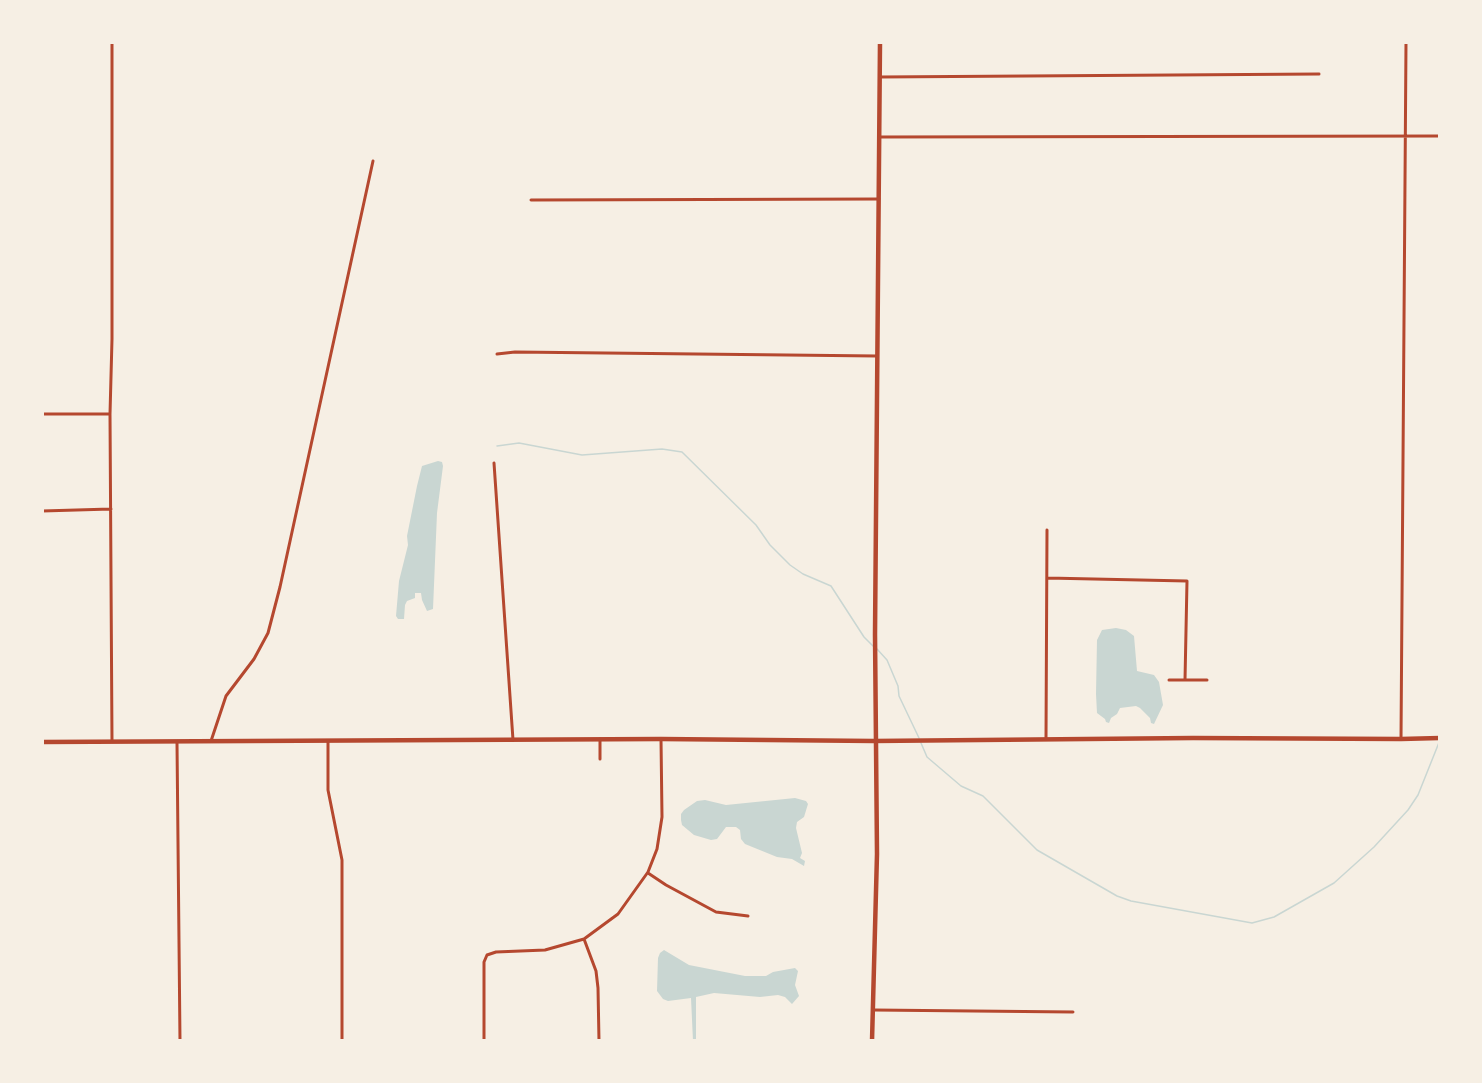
<!DOCTYPE html>
<style>
body{margin:0}
#map{position:relative;width:1482px;height:1083px;overflow:hidden;background:#f6efe4;font-family:"Exo 2",sans-serif}
canvas{display:block}
.frame{position:absolute;inset:0;border:44px solid #f6efe4;pointer-events:none}
</style>
<div id="map">
<canvas width="1482" height="1083"></canvas>
<div class="frame"></div>
</div>
<script>
const c = document.querySelector('canvas').getContext('2d');
c.lineJoin = 'round';
function fill(path, color) {
  c.fillStyle = color;
  c.fill(path, 'evenodd');
}
function poly(rows) {
  const path = new Path2D();
  for (const r of rows) {
    path.moveTo(r[0], r[1]);
    for (let i = 2; i < r.length; i += 2) path.lineTo(r[i], r[i + 1]);
  }
  return path;
}
function stroke(path, color, width, dash) {
  c.strokeStyle = color;
  c.lineWidth = width;
  c.lineCap = dash ? 'butt' : 'round';
  c.setLineDash(dash || []);
  c.stroke(path);
}
fill(poly([
 [438,461,442,462,443,466,437,513,433,609,427,611,422,600,421,593,415,593,415,598,407,601,405,605,404,619,398,619,396,616,399,581,408,545,407,536,417,486,422,466],
 [1116,628,1126,630,1134,636,1137,671,1154,675,1159,682,1163,705,1154,724,1151,723,1150,718,1140,708,1136,706,1120,708,1117,714,1111,718,1109,723,1106,722,1105,719,1097,713,1096,694,1097,640,1102,630],
 [795,798,806,801,808,804,804,817,797,822,796,828,802,853,800,858,805,861,804,866,792,859,777,857,745,844,741,839,740,830,736,827,726,827,717,839,711,840,694,835,682,825,681,820,681,814,684,810,697,801,705,800,726,805],
 [664,950,689,965,745,976,766,976,773,972,795,968,798,971,795,985,799,996,792,1004,785,997,778,995,760,997,714,993,696,997,696,1041,693,1041,691,998,668,1001,663,999,657,991,658,958,660,953]
]), '#c9d6d2');
stroke(poly([
 [497,446,519,443,582,455,662,449,682,452,756,525,770,545,790,565,803,574,831,586,864,637,873,646],
 [877,649,887,660,898,686,899,696,919,738],
 [921,743,927,757,961,786,983,796,1037,850,1117,896,1131,901,1252,923,1274,917,1334,883,1374,847,1408,810,1418,795,1440,740]
]), '#c9d6d2', 1.5);
stroke(poly([
 [880,77,1319,74],
 [879,137,1440,136],
 [531,200,879,199],
 [497,354,515,352,877,356],
 [42,414,110,414],
 [494,463,513,740],
 [42,511,111,509],
 [1047,578,1187,581,1185,680],
 [1169,680,1207,680],
 [1046,738,1047,530],
 [600,739,600,759],
 [1401,739,1406,42],
 [112,741,110,414,112,339,112,42],
 [211,741,226,696,254,659,268,633,280,587,373,161],
 [328,742,328,790,342,860,342,1041],
 [177,743,180,1041],
 [648,873,666,885,716,912,748,916],
 [584,939,596,971,598,988,599,1041],
 [874,1010,1073,1012],
 [484,1041,484,962,487,955,496,952,545,950,584,939,618,914,648,872,657,849,662,817,661,739]
]), '#b5482f', 3);
stroke(poly([
 [42,742,661,739,874,741,1193,738,1401,739,1440,738],
 [872,1041,877,854,875,634,880,42]
]), '#b5482f', 4.5);
</script>
